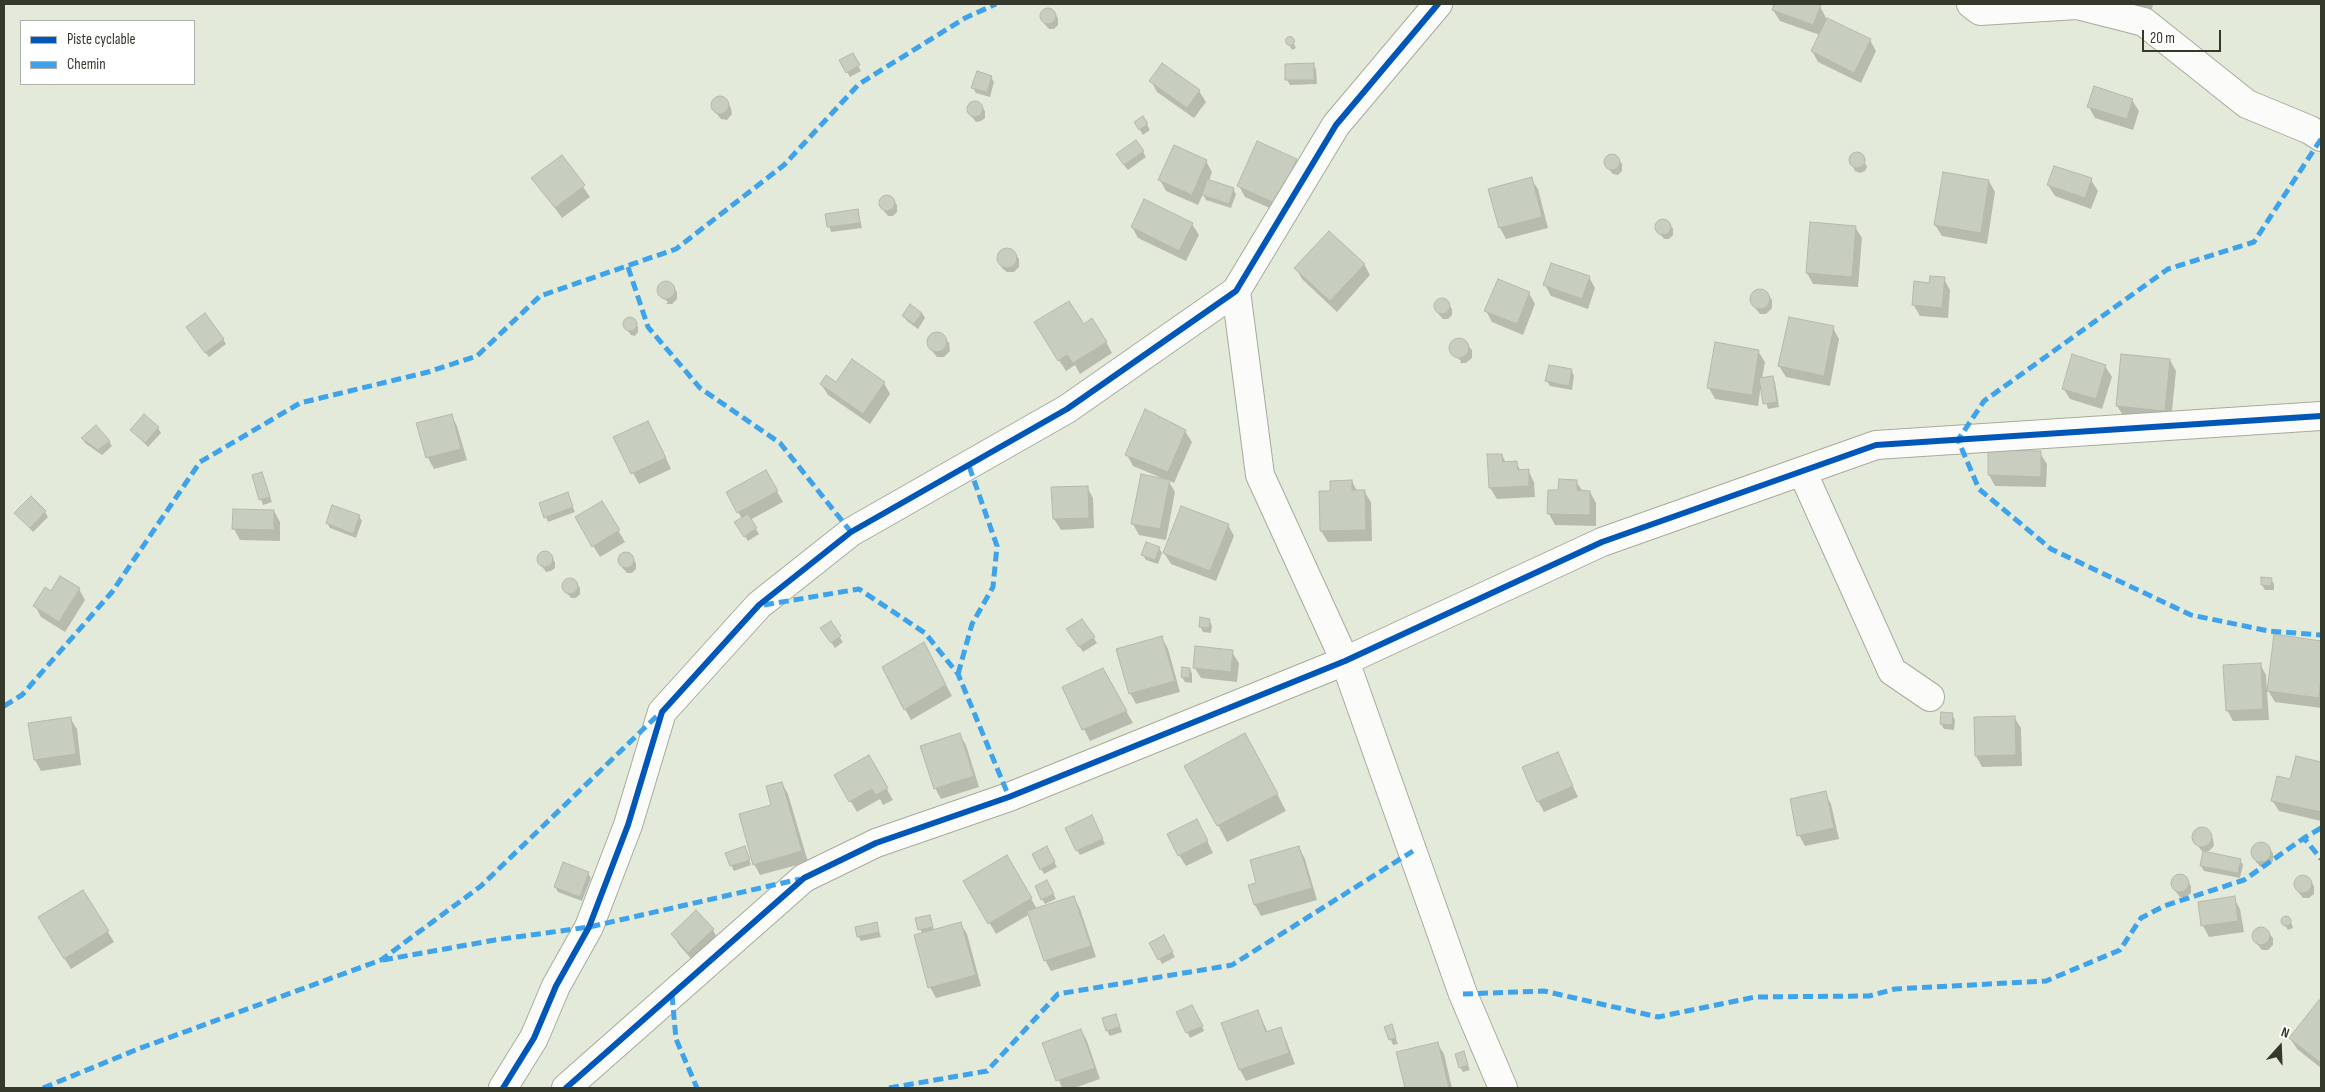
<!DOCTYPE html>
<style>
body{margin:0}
#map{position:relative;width:2325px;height:1092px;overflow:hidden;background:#e4ead9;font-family:"Sofia Sans Condensed",sans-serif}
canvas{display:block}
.frame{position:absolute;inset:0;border:5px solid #35392c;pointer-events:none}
.legend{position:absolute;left:20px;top:20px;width:175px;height:65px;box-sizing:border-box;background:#fff;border:1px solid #aeb0ab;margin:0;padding:6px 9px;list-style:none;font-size:15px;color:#35392c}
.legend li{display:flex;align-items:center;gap:10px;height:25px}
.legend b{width:25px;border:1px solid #aeb0ab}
.north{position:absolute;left:2255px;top:1022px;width:50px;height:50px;-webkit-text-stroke:4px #fff;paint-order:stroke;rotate:20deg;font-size:14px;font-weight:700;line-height:20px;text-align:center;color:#35392c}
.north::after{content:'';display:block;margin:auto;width:18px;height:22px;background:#35392c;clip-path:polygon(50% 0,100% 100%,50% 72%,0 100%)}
.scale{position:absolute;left:2142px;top:30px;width:79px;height:22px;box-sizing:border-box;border:2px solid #35392c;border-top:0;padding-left:6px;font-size:15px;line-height:18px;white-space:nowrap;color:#35392c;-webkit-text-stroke:4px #fff;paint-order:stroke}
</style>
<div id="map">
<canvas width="2325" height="1092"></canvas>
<div class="frame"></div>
<ul class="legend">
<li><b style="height:6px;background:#0057b8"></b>Piste cyclable</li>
<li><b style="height:6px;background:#3ea3eb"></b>Chemin</li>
</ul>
<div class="north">N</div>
<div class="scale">20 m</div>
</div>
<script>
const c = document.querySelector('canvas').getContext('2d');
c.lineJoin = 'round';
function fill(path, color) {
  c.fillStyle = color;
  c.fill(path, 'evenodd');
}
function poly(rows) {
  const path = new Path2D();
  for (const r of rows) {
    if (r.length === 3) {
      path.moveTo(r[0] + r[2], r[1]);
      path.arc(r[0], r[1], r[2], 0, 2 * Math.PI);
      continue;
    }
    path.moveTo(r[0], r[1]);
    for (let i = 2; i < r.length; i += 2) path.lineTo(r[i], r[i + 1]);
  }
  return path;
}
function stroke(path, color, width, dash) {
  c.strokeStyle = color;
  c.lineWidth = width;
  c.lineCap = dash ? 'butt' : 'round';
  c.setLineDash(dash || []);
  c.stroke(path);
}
fill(poly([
 [1776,4,1815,4,1820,6,1826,18,1870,40,1876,51,1861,83,1818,62,1812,51,1820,35,1780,21,1773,10],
 [2112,4,2153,4,2151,13],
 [1044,9,1050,9,1058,18,1058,25,1054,29,1049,29,1041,20,1040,14],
 [1288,38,1291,38,1296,48,1292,50,1287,40],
 [852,55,861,71,850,77,841,61],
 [1313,64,1316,69,1317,84,1290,85,1287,80],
 [991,77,994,82,990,97,976,93,973,88],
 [1151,81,1199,91,1206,102,1194,118,1157,92],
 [723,97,731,108,732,114,727,120,721,119,713,109,712,103,716,98],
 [2132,100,2139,111,2133,130,2095,118,2089,107],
 [971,102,977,102,985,111,985,118,981,121,976,122,968,112,968,107],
 [1143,118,1150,130,1143,135,1135,122],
 [1143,152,1146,157,1128,170,1120,160],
 [1857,153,1862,156,1867,167,1865,171,1860,173,1855,171,1850,160,1852,155],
 [1608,155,1614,155,1622,164,1622,171,1618,175,1613,174,1605,165,1605,160],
 [562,156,590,197,562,218,533,178],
 [1296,160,1302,171,1283,214,1245,197,1239,186],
 [1206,161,1212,172,1209,181,1233,189,1236,194,1231,208,1206,200,1203,194,1198,205,1166,191,1160,180],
 [1531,179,1538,189,1548,228,1506,239,1500,228,1490,189],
 [2091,180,2098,191,2091,209,2055,196,2048,185],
 [1989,181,1995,192,1987,244,1942,236,1935,225],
 [884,196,889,196,897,205,897,212,893,216,888,216,880,206,880,201],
 [858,211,862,228,831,232,826,215],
 [1660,220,1666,220,1673,229,1673,235,1669,239,1664,239,1657,230,1656,225],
 [1192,224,1199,235,1186,261,1138,238,1132,227],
 [1855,227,1862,238,1858,287,1813,284,1807,273],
 [1010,248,1019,259,1019,267,1014,272,1007,272,1002,268,997,255,1002,249],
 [1364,264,1370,275,1337,312,1302,279,1296,268],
 [1589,277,1595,288,1588,309,1551,296,1545,285],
 [1944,279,1950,290,1948,318,1920,316,1913,304,1931,284],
 [662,282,668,282,677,292,677,299,672,304,666,304,668,302,658,294,657,288],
 [1755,290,1763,290,1772,300,1772,308,1766,314,1760,314,1751,303,1750,297],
 [1529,293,1535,304,1523,335,1492,322,1486,311],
 [1444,299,1452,309,1452,315,1448,319,1443,319,1435,310,1435,304,1438,300],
 [922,313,925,318,918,329,907,321,904,316],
 [627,319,631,319,638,327,638,332,635,336,631,335,625,327],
 [1083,325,1106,342,1112,353,1080,374,1075,365,1066,371,1042,334],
 [1833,328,1839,339,1830,386,1786,377,1779,366],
 [940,332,949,343,950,351,944,357,937,357,928,346,928,339,932,333],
 [191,333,223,339,226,344,209,357],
 [1462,339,1472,350,1472,358,1466,363,1460,363,1461,361,1451,353,1450,346,1455,340],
 [1758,351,1765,362,1762,379,1772,377,1775,382,1779,407,1768,409,1761,385,1758,406,1715,399,1709,388],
 [2170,360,2176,371,2171,421,2124,417,2117,406],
 [2105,366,2112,377,2102,409,2070,399,2063,388],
 [1572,371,1574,376,1572,390,1550,386,1547,381],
 [884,383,890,394,870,424,828,395,821,384],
 [451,415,457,426,467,460,434,469,428,458,418,424],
 [158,428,161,433,148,447,132,430],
 [1185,431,1192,442,1174,483,1168,480,1175,492,1166,540,1139,535,1133,524,1164,479,1133,466,1127,455],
 [654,433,671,469,639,484,633,473],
 [82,438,109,441,112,446,102,455,85,443],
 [2040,453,2047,464,2046,487,1995,486,1989,475],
 [1502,455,1506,463,1516,463,1521,471,1528,470,1534,482,1535,497,1497,499,1490,488],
 [766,472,783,502,750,520,759,534,748,541,736,522,742,519,727,492],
 [262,473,272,502,263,505,253,475],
 [1352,481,1357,491,1364,491,1371,502,1372,541,1328,542,1321,531,1331,492],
 [1576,481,1583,492,1590,492,1596,503,1596,526,1555,525,1549,514],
 [1087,487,1093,498,1094,528,1061,530,1054,519],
 [567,494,575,512,548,522,546,517],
 [602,503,625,542,600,557,576,518],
 [274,511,280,522,280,541,240,540,234,529],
 [45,512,48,517,33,532,16,513],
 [359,516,362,521,356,538,330,528,327,523],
 [1228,525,1234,536,1216,581,1171,564,1164,553],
 [1159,548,1162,553,1158,564,1146,560,1143,555],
 [547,552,555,562,555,568,551,571,546,572,539,562,538,557,542,553],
 [628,553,636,563,636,569,632,573,627,573,619,564,619,559,622,554],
 [566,579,573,579,580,588,580,594,576,598,571,598,564,589,563,584],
 [2271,579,2274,584,2274,590,2265,590,2262,585],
 [79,589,85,600,65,632,41,617,35,606,51,593],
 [1082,620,1097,643,1083,652,1071,634],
 [1209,620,1212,626,1211,633,1203,632,1200,626],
 [830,623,843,642,835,648,825,633],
 [2275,636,2321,642,2321,708,2275,702,2267,689],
 [1162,638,1168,649,1180,692,1136,704,1130,693],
 [1232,652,1239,663,1237,682,1201,678,1194,667],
 [930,655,952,696,911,720,905,709],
 [2260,664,2266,675,2269,720,2233,721,2227,710],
 [1190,669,1192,674,1192,683,1185,682,1182,677],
 [1103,670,1133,723,1090,741,1063,688],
 [1952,714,1955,720,1954,730,1944,729,1941,724],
 [2014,717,2021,728,2022,766,1982,767,1976,756],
 [70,718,77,729,81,765,41,771,35,760],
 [959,734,966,745,979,787,941,799,935,788],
 [1255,751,1286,811,1227,842,1218,825],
 [869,757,893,800,883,805,880,799,857,812,835,775],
 [2296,758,2321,763,2321,821,2279,811,2272,800,2291,780],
 [1563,765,1578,797,1544,812,1538,801],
 [782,783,788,794,808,862,760,875,754,864],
 [1825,793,1831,804,1839,839,1805,846,1799,835],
 [1094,822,1105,844,1080,855,1077,850],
 [2205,828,2213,839,2214,846,2209,851,2202,851,2194,841,2194,835,2198,829],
 [1203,832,1213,853,1186,866,1179,855],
 [2264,843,2273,853,2273,861,2268,866,2261,867,2256,862,2251,850,2256,844],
 [1046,848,1057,867,1044,874,1033,855],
 [1299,848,1305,859,1317,900,1261,916,1255,905,1258,884],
 [747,853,751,865,734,871,731,865],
 [1007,857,1037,909,1074,898,1080,909,1096,957,1051,971,1045,960,1030,914,996,934,965,881],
 [2240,860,2243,865,2240,878,2204,871,2201,866],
 [588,873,591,878,582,901,558,892,555,887],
 [2182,875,2191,886,2191,893,2186,897,2180,897,2172,887,2171,881,2176,876],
 [2305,876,2314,886,2314,894,2309,898,2303,898,2295,888,2294,882,2298,877],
 [1050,887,1056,899,1045,904,1042,899],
 [2234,898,2240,909,2244,932,2209,937,2203,926,2199,903],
 [696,912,713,930,719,941,695,963,679,945,672,934],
 [929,916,934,930,960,923,967,934,981,986,936,998,930,987,922,934,917,919],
 [2284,918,2290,919,2293,928,2288,930,2282,920],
 [876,923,881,937,861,941,858,936],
 [2257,928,2264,928,2273,938,2273,945,2268,950,2262,950,2254,940,2253,934],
 [46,929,108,932,114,942,71,969],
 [1164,937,1175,957,1162,964,1151,944],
 [2319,1001,2321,1003,2321,1068,2297,1049,2290,1038],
 [1195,1011,1204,1031,1190,1038,1178,1013],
 [1258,1011,1268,1033,1280,1029,1286,1040,1295,1064,1246,1081,1240,1070,1223,1023],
 [1116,1015,1122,1032,1110,1036,1107,1031],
 [1391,1026,1398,1044,1393,1045,1386,1028],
 [1081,1030,1087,1041,1100,1079,1074,1088,1062,1088,1044,1043],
 [1437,1043,1444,1054,1452,1088,1406,1088,1397,1053],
 [1463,1052,1470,1070,1463,1072,1460,1067]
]), '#0003');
const building = poly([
 [1774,4,1818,4,1821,5,1813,25,1772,10,1774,4],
 [1048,16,8],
 [1827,18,1871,39,1854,73,1811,51,1827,18],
 [1290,41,4.5],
 [853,53,860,65,846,73,839,60,853,53],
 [1162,63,1200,90,1187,108,1149,81,1162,63],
 [1314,63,1314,80,1285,80,1285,64,1314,63],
 [977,71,992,76,987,92,971,88,977,71],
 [2094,86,2133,99,2127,119,2087,107,2094,86],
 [720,105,9],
 [975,109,8],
 [1143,116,1148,124,1139,130,1134,122,1143,116],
 [1136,140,1144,151,1124,165,1116,154,1136,140],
 [1257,141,1297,159,1277,204,1237,186,1257,141],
 [1174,145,1207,160,1192,195,1158,180,1174,145],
 [1857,160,8],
 [1612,162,8],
 [562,155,585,185,555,208,531,178,562,155],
 [2054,166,2092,178,2085,198,2047,185,2054,166],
 [1943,172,1989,180,1981,233,1934,225,1943,172],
 [1532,177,1542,217,1499,228,1488,189,1532,177],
 [1207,179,1234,188,1229,204,1202,195,1207,179],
 [887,203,8],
 [1144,199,1193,223,1179,251,1131,227,1144,199],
 [858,209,860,223,827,227,825,214,858,209],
 [1663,227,8],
 [1810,222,1856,226,1852,277,1806,273,1810,222],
 [1329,231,1365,264,1330,301,1294,268,1329,231],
 [1007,258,10],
 [1551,263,1590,276,1582,299,1543,285,1551,263],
 [1930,276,1945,277,1942,308,1912,305,1914,281,1929,283,1930,276],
 [1498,279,1530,292,1517,324,1484,311,1498,279],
 [666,290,9],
 [1760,299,10],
 [1442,306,8],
 [1069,301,1084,324,1092,318,1107,342,1073,363,1067,355,1058,361,1034,322,1069,301],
 [910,304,922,313,914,324,902,316,910,304],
 [205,313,224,339,205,353,186,327,205,313],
 [1789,317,1834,326,1824,376,1778,366,1789,317],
 [630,324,7],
 [937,342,10],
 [1459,348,10],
 [1715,342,1759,350,1752,395,1707,388,1715,342],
 [2072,354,2106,365,2096,399,2062,389,2072,354],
 [2121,354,2170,359,2165,411,2116,406,2121,354],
 [852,359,885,382,863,414,820,384,826,375,836,382,852,359],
 [1549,365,1572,369,1569,386,1545,381,1549,365],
 [1773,376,1777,402,1763,404,1759,378,1773,376],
 [1145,409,1186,430,1168,472,1125,455,1145,409],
 [144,414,159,427,145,443,130,430,144,414],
 [452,414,461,449,426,458,416,423,452,414],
 [648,421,666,458,631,474,613,437,648,421],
 [96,425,110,441,98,450,81,438,96,425],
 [1988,450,2041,451,2041,477,1988,475,1988,450],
 [1487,454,1502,454,1503,462,1517,461,1518,470,1529,469,1529,486,1489,488,1487,454],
 [766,470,778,491,737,513,726,492,766,470],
 [262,472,270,497,259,500,252,475,262,472],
 [1141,474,1170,480,1160,529,1131,524,1141,474],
 [1559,479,1577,480,1577,490,1590,491,1590,515,1547,514,1548,490,1558,490,1559,479],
 [1352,480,1352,490,1365,490,1366,530,1320,531,1319,491,1330,491,1330,481,1352,480],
 [1088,486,1089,518,1053,519,1051,487,1088,486],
 [568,492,573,507,544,518,539,503,568,492],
 [31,496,46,511,30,528,14,513,31,496],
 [602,501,620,530,592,547,575,517,602,501],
 [332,505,360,515,353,534,326,523,332,505],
 [1181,506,1229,524,1210,571,1163,553,1181,506],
 [233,509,274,510,274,530,232,529,233,509],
 [748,514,757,528,744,537,734,522,748,514],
 [1146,542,1160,547,1155,560,1141,555,1146,542],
 [545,559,8],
 [626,560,8],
 [60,576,80,588,59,622,33,606,45,587,51,591,60,576],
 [2261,577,2272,578,2271,586,2261,585,2261,577],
 [570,586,8],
 [1200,617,1210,619,1209,628,1199,627,1200,617],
 [1082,619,1095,637,1079,647,1066,629,1082,619],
 [831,621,841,636,831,643,820,628,831,621],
 [2274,634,2321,641,2321,677,2319,698,2267,691,2274,634],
 [1162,636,1175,681,1129,694,1116,649,1162,636],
 [924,642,946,685,904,710,882,667,924,642],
 [1195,646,1233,650,1231,672,1193,668,1195,646],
 [2261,663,2263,709,2226,711,2223,665,2261,663],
 [1182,667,1190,668,1189,678,1181,677,1182,667],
 [1103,668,1127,711,1082,730,1062,687,1103,668],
 [1941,712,1953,713,1952,725,1940,724,1941,712],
 [2015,716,2016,755,1975,756,1974,717,2015,716],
 [71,717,76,754,34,760,28,723,71,717],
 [960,733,974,776,934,789,920,746,960,733],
 [1245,733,1278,794,1217,826,1184,766,1245,733],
 [1558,752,1573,786,1537,802,1522,767,1558,752],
 [869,755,888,788,876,795,872,789,849,802,834,775,869,755],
 [2296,756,2321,762,2321,812,2271,801,2277,776,2290,779,2296,756],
 [782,782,802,851,753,865,739,814,771,805,766,786,782,782],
 [1826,791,1834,828,1797,836,1790,799,1826,791],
 [1092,815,1103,839,1076,851,1065,828,1092,815],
 [1197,819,1208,841,1178,856,1167,834,1197,819],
 [2202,837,10],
 [2261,852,10],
 [745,846,750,860,730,866,725,853,745,846],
 [1047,846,1055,862,1040,870,1032,854,1047,846],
 [1299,846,1312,888,1254,905,1248,885,1256,883,1250,860,1299,846],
 [2203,851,2241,859,2238,873,2200,866,2203,851],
 [1007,855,1032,898,988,924,963,881,1007,855],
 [563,862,589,872,580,897,554,887,563,862],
 [2180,883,9],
 [2303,884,9],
 [1047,880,1054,894,1041,900,1035,886,1047,880],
 [83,890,109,931,64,959,38,917,83,890],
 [1074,896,1091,946,1044,961,1027,911,1074,896],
 [2235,896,2238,921,2201,926,2198,902,2235,896],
 [696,910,714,929,688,953,671,934,696,910],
 [930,915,933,927,918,930,915,918,930,915],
 [2286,921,5],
 [877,922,879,932,857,937,855,927,877,922],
 [961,922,976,975,928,988,914,935,961,922],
 [2261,936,9],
 [1164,935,1173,952,1158,960,1149,943,1164,935],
 [2319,1000,2321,1001,2321,1063,2289,1038,2319,1000],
 [1192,1005,1203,1026,1186,1033,1176,1012,1192,1005],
 [1258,1010,1266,1032,1281,1027,1289,1053,1239,1070,1221,1023,1258,1010],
 [1116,1014,1120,1027,1106,1031,1102,1018,1116,1014],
 [1392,1024,1396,1038,1389,1040,1384,1027,1392,1024],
 [1081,1029,1095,1068,1056,1081,1042,1043,1081,1029],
 [1438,1042,1449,1088,1405,1088,1396,1052,1438,1042],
 [1464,1051,1468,1065,1459,1068,1455,1054,1464,1051]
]);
fill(building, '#c8cebf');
stroke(building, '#b5b9ac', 1);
const minor = poly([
 [1971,4,1980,11,2077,5,2144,22,2247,104,2310,130,2321,137],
 [1236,291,1260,475,1345,661,1463,994,1503,1088],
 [1802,471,1892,671,1930,697],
 [503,1088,534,1038,556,986,589,927,628,825,662,712,759,605,851,532,1067,409,1236,291,1336,125,1438,4],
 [566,1088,804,878,876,843,1009,797,1345,661,1602,542,1876,445,2321,416]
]);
stroke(minor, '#a6ab9e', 30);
stroke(minor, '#fbfcf9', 28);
stroke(poly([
 [2321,139,2254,242,2168,269,1984,401,1958,440,1979,489,2051,549,2191,615,2269,631,2321,635],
 [628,267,648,327,700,388,780,443,851,532],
 [764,605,859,589,925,633,958,674,1009,797],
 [958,674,972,624,993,587,997,546,969,466],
 [4,706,22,695,112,592,200,462,300,403,428,372,477,356,540,296,676,249,784,165,859,84,965,18,996,4],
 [2321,828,2304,838,2321,859],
 [383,960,495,940,589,927,800,879],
 [1463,994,1544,991,1658,1017,1755,997,1869,996,1895,989,2046,981,2120,950,2141,918,2164,906,2244,880,2304,838],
 [672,995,676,1039,697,1088],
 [43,1088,138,1049,381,960,481,886,660,713],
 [889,1088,987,1071,1058,994,1232,965,1413,851]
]), '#3ea3eb', 5, [10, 5]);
stroke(poly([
 [503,1088,534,1038,556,986,589,927,628,825,662,712,759,605,851,532,1067,409,1236,291,1336,125,1438,4],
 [566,1088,804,878,876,843,1009,797,1345,661,1602,542,1876,445,2321,416]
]), '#0057b8', 6);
</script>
